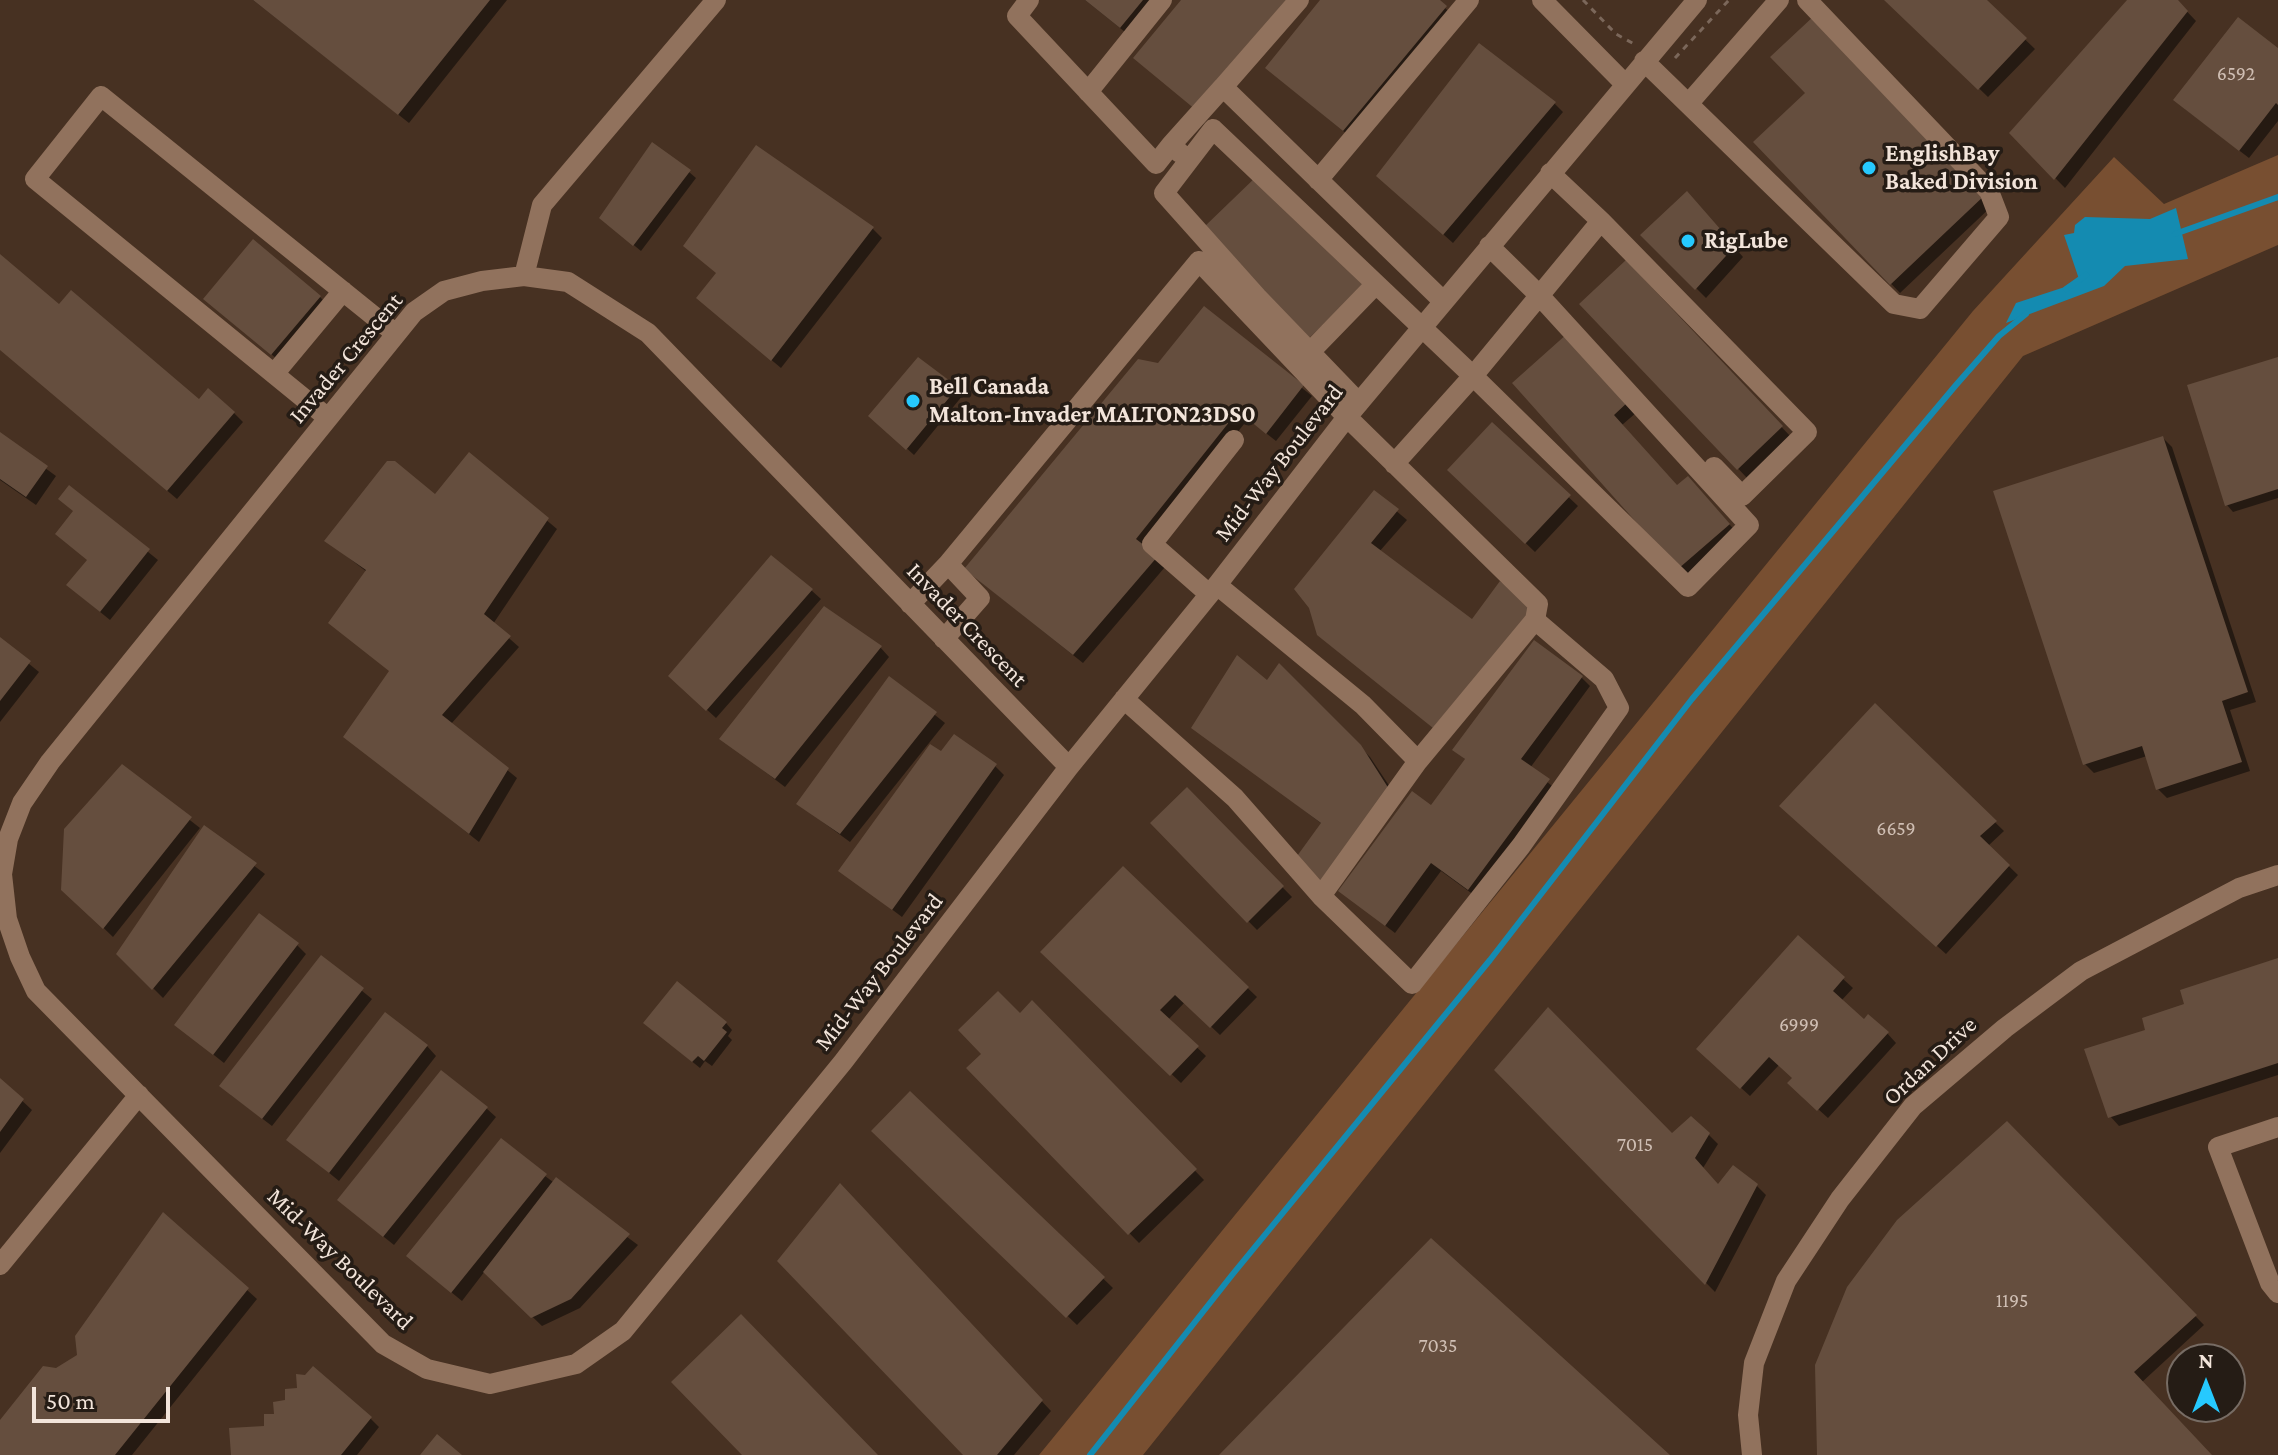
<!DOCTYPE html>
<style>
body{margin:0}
#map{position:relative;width:2278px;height:1455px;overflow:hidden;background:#473122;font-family:"Crimson Pro",serif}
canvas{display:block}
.north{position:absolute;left:2166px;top:1343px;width:80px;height:80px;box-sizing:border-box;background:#251c15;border:2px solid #776c64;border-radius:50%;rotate:0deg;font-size:22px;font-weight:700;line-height:32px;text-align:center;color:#f2e4da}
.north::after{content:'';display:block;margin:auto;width:28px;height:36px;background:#26c9fe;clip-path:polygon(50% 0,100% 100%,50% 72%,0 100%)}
.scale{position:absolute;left:32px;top:1387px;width:138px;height:36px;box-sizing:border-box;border:4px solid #f2e4da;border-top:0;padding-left:10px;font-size:24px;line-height:28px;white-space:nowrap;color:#f2e4da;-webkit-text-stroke:6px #251c15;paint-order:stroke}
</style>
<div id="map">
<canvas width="2278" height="1455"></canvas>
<div class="north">N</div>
<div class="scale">50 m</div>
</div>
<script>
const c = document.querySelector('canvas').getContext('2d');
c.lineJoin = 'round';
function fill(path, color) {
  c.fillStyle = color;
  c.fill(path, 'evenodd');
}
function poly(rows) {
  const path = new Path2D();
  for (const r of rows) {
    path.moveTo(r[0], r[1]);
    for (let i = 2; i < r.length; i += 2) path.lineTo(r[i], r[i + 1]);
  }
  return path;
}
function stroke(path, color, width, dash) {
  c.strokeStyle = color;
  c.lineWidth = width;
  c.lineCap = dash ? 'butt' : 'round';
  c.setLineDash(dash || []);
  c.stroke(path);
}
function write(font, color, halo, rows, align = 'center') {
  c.font = font + ' "Crimson Pro",serif';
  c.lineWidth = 7;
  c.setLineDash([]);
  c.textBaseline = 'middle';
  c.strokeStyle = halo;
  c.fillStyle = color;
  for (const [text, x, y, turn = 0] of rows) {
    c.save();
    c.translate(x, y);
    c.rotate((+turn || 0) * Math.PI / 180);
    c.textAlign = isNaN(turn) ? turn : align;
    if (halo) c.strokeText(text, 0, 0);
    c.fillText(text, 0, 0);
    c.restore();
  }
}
fill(poly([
 [2278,155,2278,245,2023,356,1143,1455,1039,1455,1973,311,2114,157,2164,204]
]), '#784f31');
fill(poly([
 [2176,208,2188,259,2125,266,2104,286,2006,323,2016,303,2080,282,2064,235,2074,233,2075,225,2085,217,2150,219]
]), '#148bb1');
fill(poly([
 [253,0,507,0,409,123],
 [1085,0,1160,0,1130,36],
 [1323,0,1436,0,1454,16,1353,139,1277,77],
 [1887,0,1984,0,2035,49,1988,97],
 [2130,0,2176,0,2196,21,2065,188,2011,133],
 [2278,51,2278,121,2249,158,2185,109],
 [1807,93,1993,205,1900,293,1756,142],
 [1554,103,1563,112,1453,243,1388,185],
 [756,148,873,229,882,238,781,368,708,307],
 [689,172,696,178,641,251,608,224],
 [1696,203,1743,257,1706,298,1643,235],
 [0,257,59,307,199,401,234,413,243,422,177,499,0,348],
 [1626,263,1791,437,1747,478,1582,304],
 [320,297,329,306,282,363,215,308],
 [1204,309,1312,396,1276,441,1248,419,1145,549,1165,567,1083,663,976,578,1159,365],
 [1568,336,1637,412,1622,425,1677,488,1697,488,1738,534,1689,577,1680,568],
 [918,359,963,395,914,455,878,422],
 [2278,359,2278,498,2233,512,2227,505],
 [1492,425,1578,506,1535,552,1449,470],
 [0,435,56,476,36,505,0,480],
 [2163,438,2172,447,2256,702,2230,710,2250,771,2167,798,2158,789,2147,756,2094,773,2085,764],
 [469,455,557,529,493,624,519,647,451,724,517,778,479,842,346,737,391,672,367,572,327,541,435,496],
 [69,488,158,560,110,620,78,594,88,561],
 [1375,493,1407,520,1379,552,1472,622,1501,584,1542,619,1444,735,1329,644,1319,634,1311,607,1297,589],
 [811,590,821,599,716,718,680,685],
 [0,640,39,672,0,722],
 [880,647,889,657,785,787,722,739],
 [1279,666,1370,757,1398,799,1322,824,1194,727,1268,683],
 [1581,677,1590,686,1530,768,1557,790,1478,898,1441,871,1395,933,1340,891,1431,808,1466,760,1455,750],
 [890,679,945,723,850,842,798,804],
 [1875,706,2004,831,1988,846,2018,875,1946,954,1791,815],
 [941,754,995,766,1004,775,902,917,841,871],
 [122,767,200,828,113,937,63,889],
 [1187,790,1292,897,1257,930,1152,823],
 [204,828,265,874,163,998,119,954],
 [1123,869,1257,997,1220,1035,1185,1002,1168,1020,1206,1056,1181,1083,1043,952],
 [1798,938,1853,988,1841,1001,1864,1021,1887,1033,1896,1043,1828,1118,1799,1092,1794,1078,1779,1065,1750,1096,1708,1058],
 [297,945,306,954,224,1063,176,1025],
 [322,958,372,999,272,1126,231,1095],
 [2278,960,2278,1075,2119,1126,2110,1116,2147,1032,2187,1006],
 [1032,1003,1204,1180,1139,1243,968,1068],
 [726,1023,732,1030,728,1036,732,1040,712,1066,705,1061,700,1068,653,1030],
 [427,1046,436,1056,339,1181,289,1140],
 [1497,1070,1672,1136,1709,1135,1718,1144,1703,1168,1719,1187,1757,1186,1766,1195,1715,1292],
 [0,1080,32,1110,0,1153],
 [910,1093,1113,1288,1077,1325,874,1131],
 [486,1108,496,1117,394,1245,349,1209],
 [2007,1124,2204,1325,2141,1383,2210,1455,1819,1455],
 [545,1176,638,1245,580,1308,542,1326,485,1271,462,1301,418,1265],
 [840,1186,1051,1411,1014,1455,966,1455],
 [164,1215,257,1299,132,1455,0,1455,0,1423,57,1370,79,1356],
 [276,1415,370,1418,379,1427,357,1455,233,1455,266,1428]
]), '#0007');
stroke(poly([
 [2175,234,2278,197],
 [2066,289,2086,275],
 [1090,1455,1232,1275,1490,960,1692,699,1956,385,1999,336,2026,314]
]), '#148bb1', 6);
fill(poly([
 [253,0,490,0,398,115],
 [1085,0,1143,0,1120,28],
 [1181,0,1287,0,1196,110,1133,58],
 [1320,0,1440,0,1447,6,1343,131,1265,68],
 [1884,0,1987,0,2027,38,1978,90],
 [2127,0,2178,0,2188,11,2054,180,2009,133],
 [1815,15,1986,194,1890,285,1753,142,1805,93,1770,57],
 [2238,17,2278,48,2278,105,2276,103,2239,151,2173,100],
 [1479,43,1556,102,1443,235,1376,176],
 [652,142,691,170,633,246,599,218],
 [756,145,874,227,771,361,696,298,716,273,683,246],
 [1259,174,1365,285,1308,339,1203,228],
 [1687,191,1735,246,1695,290,1640,235],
 [253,239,321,296,271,355,203,299],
 [0,254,59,304,71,290,199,399,208,388,235,412,167,491,0,350],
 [1626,260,1783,426,1737,470,1579,304],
 [1204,306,1304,385,1266,434,1238,411,1136,539,1158,556,1073,655,964,569,1138,359,1158,363],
 [1568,333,1629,401,1614,415,1677,485,1688,476,1730,524,1678,569,1512,383],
 [918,357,958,387,906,450,868,416],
 [2278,357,2278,489,2225,506,2187,385],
 [1492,422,1571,495,1525,544,1447,470],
 [0,432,48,466,26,497,0,479],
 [2163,436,2248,692,2222,701,2242,762,2156,790,2142,746,2083,765,1993,491],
 [469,452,549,518,484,614,511,636,442,715,509,768,469,834,343,737,389,671,328,623,366,570,324,541,387,461,395,461,435,494],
 [69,485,150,549,100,612,66,585,87,560,55,534,73,511,58,499],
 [1374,490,1399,509,1371,543,1472,619,1500,581,1535,608,1433,728,1317,635,1309,608,1294,589],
 [771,555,813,589,706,711,668,676],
 [824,606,882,646,775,779,719,739],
 [0,637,31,661,0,701],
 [1534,640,1583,676,1521,759,1550,779,1468,890,1431,863,1385,926,1338,891,1412,791,1431,805,1465,759,1452,750],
 [1237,655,1267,680,1279,663,1361,745,1389,789,1323,886,1292,863,1321,823,1191,728],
 [889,676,937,712,840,834,796,804],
 [1875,703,1997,821,1980,836,2010,865,1936,947,1779,806],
 [954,734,997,764,892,910,838,871,930,744,941,751],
 [122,764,192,817,103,929,61,890,64,829],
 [1187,787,1284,886,1247,923,1150,823],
 [204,825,257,863,152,990,116,954],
 [1123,866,1249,987,1210,1028,1175,995,1160,1010,1199,1046,1170,1076,1040,952],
 [259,913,299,943,213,1055,174,1025],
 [1798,935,1845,977,1833,991,1864,1019,1868,1014,1889,1032,1817,1111,1787,1083,1792,1078,1769,1057,1740,1089,1696,1049],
 [321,955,364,988,262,1119,219,1086],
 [2278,958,2278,1063,2108,1118,2084,1049,2145,1030,2142,1018,2184,1004,2180,990],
 [677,981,727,1022,722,1028,727,1032,704,1061,698,1056,692,1062,643,1023],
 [998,991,1020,1013,1032,1000,1197,1169,1128,1235,966,1068,981,1054,958,1030],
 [1548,1007,1672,1133,1691,1116,1710,1133,1695,1158,1718,1184,1733,1165,1758,1184,1705,1285,1494,1070],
 [385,1012,428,1045,329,1173,286,1140],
 [441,1070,488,1107,383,1237,337,1200],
 [0,1078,24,1099,0,1132],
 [910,1091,1105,1277,1066,1318,871,1131],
 [2007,1121,2197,1315,2134,1372,2212,1455,1817,1455,1815,1365,1847,1287,1897,1220],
 [501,1138,547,1174,451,1293,406,1256],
 [556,1177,630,1234,571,1299,531,1318,483,1272],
 [840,1183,1043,1400,997,1455,963,1455,777,1261],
 [163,1212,249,1288,115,1455,0,1455,0,1420,43,1366,56,1368,77,1355,75,1336],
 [1431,1238,1670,1455,1219,1455],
 [741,1314,878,1455,742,1455,671,1382],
 [313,1366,372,1417,341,1455,231,1455,229,1428,264,1426,264,1414,274,1414,273,1402,285,1400,285,1389,297,1388,296,1374,305,1375],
 [437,1434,462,1455,420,1455]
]), '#654e3e');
stroke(poly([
 [1583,0,1616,34,1634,44],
 [1675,58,1729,0]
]), '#7b675a', 3, [6, 6]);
stroke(poly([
 [1029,0,1017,16,1156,164,1171,145],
 [1299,0,1223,87,1443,301],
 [1542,0,1625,84],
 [1644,61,1894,304,1920,309,1999,217,1989,191,1807,0],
 [1088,92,1162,0],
 [1689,103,1779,0],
 [1180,153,1171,145,1223,87],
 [1550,173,1601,221,1807,432,1742,496,1714,467],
 [1318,180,1469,0],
 [524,276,542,205,716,0],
 [1310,352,1376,284],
 [274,374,343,291],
 [1359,403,1257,297,1164,193,1213,129,1473,376,1688,587,1749,525,1538,294,1489,246],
 [328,418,35,179,101,96,396,334],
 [1394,464,1473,376,1601,221],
 [948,564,1199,261,1347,417,1538,604,1535,620],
 [1209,594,1152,544,1234,440],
 [910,604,948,564,980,598,944,639],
 [1124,699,1235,798,1321,896,1418,761,1363,705,1217,585],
 [1069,767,648,333,568,282,524,276,482,281,444,291,414,312,50,762,22,803,8,839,2,874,7,919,20,957,36,991,383,1344,427,1369,490,1384,576,1364,623,1331,843,1062,1069,767,1217,585,1347,417,1697,0],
 [1321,896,1412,984,1521,846,1619,708,1604,679,1535,620,1418,761],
 [2278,1127,2218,1147,2270,1283,2278,1293],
 [0,1265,139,1095],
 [1752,1455,1748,1415,1754,1363,1786,1281,1840,1199,1913,1106,2005,1028,2081,971,2239,888,2278,875]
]), '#91725d', 20);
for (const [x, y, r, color] of [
 [1869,168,8,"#26c9fe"],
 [1688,241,8,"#26c9fe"],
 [913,401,8,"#26c9fe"]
]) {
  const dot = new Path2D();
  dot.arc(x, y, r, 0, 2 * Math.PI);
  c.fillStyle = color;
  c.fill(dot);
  stroke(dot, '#251c15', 3);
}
write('20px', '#cfbeb3', null, [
 ["6592",2236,74],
 ["6659",1896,829],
 ["6999",1799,1025],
 ["7015",1635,1145],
 ["1195",2012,1301],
 ["7035",1438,1346]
]);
write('bold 24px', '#f2e4da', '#251c15', [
 ["EnglishBay",1885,154],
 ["Baked Division",1885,182],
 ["RigLube",1704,241],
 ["Bell Canada",929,387],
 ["Malton-Invader MALTON23DS0",929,415]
], 'left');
write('24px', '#f2e4da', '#251c15', [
 ["Invader Crescent",346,358,-50],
 ["Mid-Way Boulevard",1279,463,-52],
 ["Invader Crescent",967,625,46],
 ["Mid-Way Boulevard",879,972,-52],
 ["Ordan Drive",1930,1061,-43],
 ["Mid-Way Boulevard",340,1259,44]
]);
</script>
